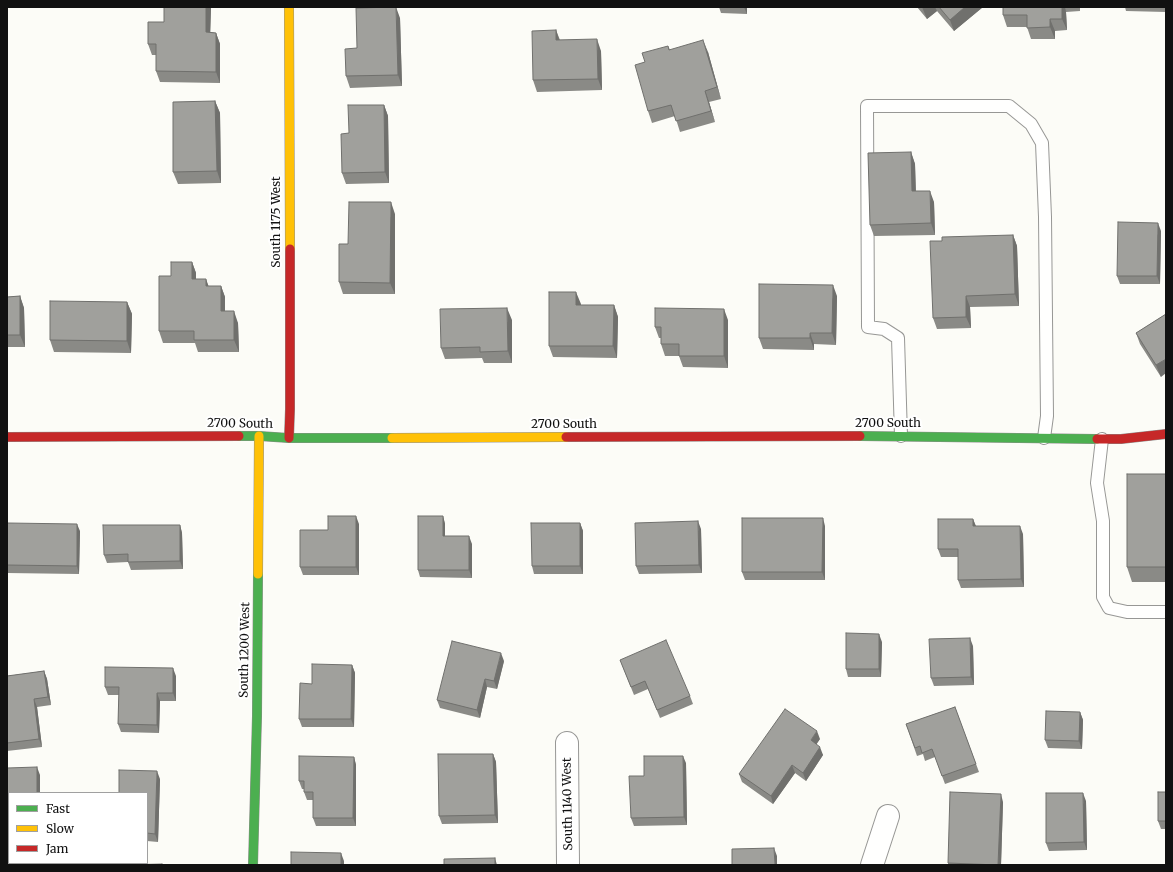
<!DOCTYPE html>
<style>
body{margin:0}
#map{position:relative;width:1173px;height:872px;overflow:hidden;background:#fcfcf7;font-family:Merriweather,serif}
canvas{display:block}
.frame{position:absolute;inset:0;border:8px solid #111;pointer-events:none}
.legend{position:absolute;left:8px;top:792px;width:140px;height:72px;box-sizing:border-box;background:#fff;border:1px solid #a0a0a0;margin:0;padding:5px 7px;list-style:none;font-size:12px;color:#111}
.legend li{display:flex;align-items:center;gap:8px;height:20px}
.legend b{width:20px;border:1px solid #a0a0a0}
</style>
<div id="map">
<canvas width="1173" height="872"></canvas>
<div class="frame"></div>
<ul class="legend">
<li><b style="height:5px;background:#4caf50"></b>Fast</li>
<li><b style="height:5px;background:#ffc107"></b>Slow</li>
<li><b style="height:5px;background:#c62828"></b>Jam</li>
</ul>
</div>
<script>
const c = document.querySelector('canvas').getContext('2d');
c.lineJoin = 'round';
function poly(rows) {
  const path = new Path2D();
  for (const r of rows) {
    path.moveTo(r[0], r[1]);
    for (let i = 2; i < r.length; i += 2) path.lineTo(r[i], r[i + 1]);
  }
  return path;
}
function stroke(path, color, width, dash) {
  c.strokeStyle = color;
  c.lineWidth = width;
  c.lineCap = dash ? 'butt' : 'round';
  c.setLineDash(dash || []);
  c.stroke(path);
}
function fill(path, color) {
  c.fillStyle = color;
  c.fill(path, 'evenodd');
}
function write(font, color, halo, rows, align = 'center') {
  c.font = font + ' Merriweather,serif';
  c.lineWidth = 4;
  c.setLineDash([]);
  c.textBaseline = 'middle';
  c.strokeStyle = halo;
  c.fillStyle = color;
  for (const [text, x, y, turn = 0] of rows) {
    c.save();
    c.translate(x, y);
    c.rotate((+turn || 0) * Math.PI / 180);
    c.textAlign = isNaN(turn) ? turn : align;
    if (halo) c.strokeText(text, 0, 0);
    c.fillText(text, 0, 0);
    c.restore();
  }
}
const lane = poly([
 [901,436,898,338,884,329,868,327,867,106,1009,106,1031,124,1042,143,1045,217,1047,416,1044,438],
 [1102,439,1097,483,1103,521,1103,597,1109,608,1127,612,1166,612]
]);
const street = poly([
 [567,743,568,865],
 [872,865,888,816]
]);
const fast = poly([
 [239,436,259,436,289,438,392,438],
 [860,436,1097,439],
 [253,865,257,716,258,574]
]);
const slow = poly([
 [289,7,290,249],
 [392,438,566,437],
 [258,574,259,436]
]);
const jam = poly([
 [7,437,239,436],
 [566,437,860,436],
 [289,438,290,409,290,249],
 [1097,439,1121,439,1166,434]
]);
stroke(lane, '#979795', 14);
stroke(street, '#979795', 24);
stroke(fast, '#8d8d8b', 10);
stroke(slow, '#8d8d8b', 10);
stroke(jam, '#8d8d8b', 10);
stroke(lane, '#fffffe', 12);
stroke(street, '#fffffe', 22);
stroke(fast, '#4caf50', 9);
stroke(slow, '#ffc107', 9);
stroke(jam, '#c62828', 9);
fill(poly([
 [211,7,210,32,216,33,220,44,220,83,160,82,156,71,156,55,152,55,148,44,164,22],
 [719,7,747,7,747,14,721,13],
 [917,7,983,7,954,31,937,11,927,19],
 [1003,7,1080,7,1080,11,1066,12,1067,30,1055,31,1055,39,1031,39,1027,27,1007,27,1003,15],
 [1125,7,1166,7,1166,12,1126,11],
 [400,18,402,86,350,88,346,76,357,48],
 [556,30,560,40,601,51,602,90,537,92,533,80],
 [668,46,670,50,708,52,721,99,709,102,715,122,680,132,675,116,652,123,648,111,645,62],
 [215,101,220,113,221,183,178,184,173,172],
 [384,105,388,116,389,183,346,184,342,173,349,133],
 [911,152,915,164,916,191,934,202,935,235,874,236,870,225],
 [395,214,395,294,343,294,339,282,348,244],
 [1161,231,1160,284,1120,284,1117,276],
 [1013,235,1017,246,1019,306,970,307,971,328,937,329,933,318,942,241],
 [192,262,196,273,196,279,206,279,208,286,221,286,225,297,225,311,238,323,239,352,198,352,195,343,163,343,159,331,171,276],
 [20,296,24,308,25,347,7,347,7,297],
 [837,296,836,345,814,344,814,350,763,349,759,338],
 [127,302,132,314,131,353,54,352,50,340],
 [581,304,581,305,614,305,618,317,617,358,553,357,549,346],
 [1166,314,1161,377,1140,344,1136,333],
 [512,320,512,363,484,363,482,358,445,359,441,348],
 [728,320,728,368,683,367,679,356,665,356,661,344,661,338,659,338,655,327],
 [1166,474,1166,582,1132,582,1127,567],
 [443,516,445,524,445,536,472,544,472,578,420,577,418,570],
 [973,519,976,526,1023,534,1024,587,961,588,958,580,958,557,941,557,938,549],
 [7,523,80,531,79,574,7,573],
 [580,523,583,531,583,574,534,574,532,566],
 [359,524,359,575,303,575,300,567,328,530],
 [180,525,182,533,183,569,131,570,128,562,107,563,104,555],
 [825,526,825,580,745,580,742,572],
 [701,529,702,573,639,574,636,566],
 [882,642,881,677,848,677,846,669],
 [973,646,974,685,934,686,931,678],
 [620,660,690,696,693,704,660,718,648,689,634,695],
 [504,661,497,689,487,687,480,718,440,708,437,700],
 [352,665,355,673,354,727,302,727,299,719,312,684],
 [44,671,47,679,51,705,37,707,42,747,7,751,7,676],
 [176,676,176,701,160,701,159,733,121,732,118,724,119,695,108,695,105,687],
 [955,707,979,772,945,784,935,757,925,761,923,754,917,756,906,724],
 [1080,712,1083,720,1082,749,1048,748,1045,740],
 [820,739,816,744,823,755,806,781,795,773,773,804,742,782,739,774],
 [493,754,496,762,498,823,442,824,439,816],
 [354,757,356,765,356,826,316,826,313,818,313,800,307,800,304,792,304,789,302,789,299,781],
 [686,763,687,825,634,826,631,818,644,776],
 [7,768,40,775,40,793,9,793,9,845,7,845],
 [160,779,158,842,147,841,147,793],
 [1166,792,1166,829,1161,829,1158,821],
 [1086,801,1087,850,1049,851,1046,843],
 [1003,802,1001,865,948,865,948,863]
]), '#8a8a86');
fill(poly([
 [206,7,211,7,210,44,206,32],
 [396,7,400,18,402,86,398,75],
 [744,7,747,7,747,14],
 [922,7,935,7,937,11,927,19],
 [965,7,983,7,954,31,950,20],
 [1062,7,1065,7,1066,12,1067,30,1062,19],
 [1050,19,1055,31,1055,39,1050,27],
 [556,30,560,42,556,40],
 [216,33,220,44,220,83,216,72],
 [597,39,601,51,602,90,598,79],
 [703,40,708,52,721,99,717,87],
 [705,91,709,102,715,122,711,111],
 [215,101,220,113,221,183,217,171],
 [384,105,388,116,389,183,385,172],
 [911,152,915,164,916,203,912,191],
 [930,191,934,202,935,235,931,223],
 [391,202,395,214,395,294,390,283],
 [1158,223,1161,231,1160,284,1157,276],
 [1013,235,1017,246,1019,306,1015,294],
 [192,262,196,273,196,290,192,279],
 [206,279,210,290,206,286],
 [833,285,837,296,836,345,832,333],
 [221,286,225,297,225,323,221,311],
 [576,292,581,304,580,316,576,305],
 [20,296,24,308,25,347,20,335],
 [966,296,970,307,971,328,966,317],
 [127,302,132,314,131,353,127,341],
 [614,305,618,317,617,358,613,346],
 [507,308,512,320,512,363,508,351],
 [724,309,728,320,728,368,724,356],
 [234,311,238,323,239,352,234,340],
 [810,333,814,344,814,350,810,338],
 [1166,359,1166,373,1161,377,1156,365],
 [356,516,359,524,359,575,356,567],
 [443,516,445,524,445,544,443,536],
 [823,518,825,526,825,580,822,572],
 [973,519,976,527,973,526],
 [698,521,701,529,702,573,699,565],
 [580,523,583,531,583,574,580,566],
 [77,524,80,531,79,574,77,566],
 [180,525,182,533,183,569,180,561],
 [1020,526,1023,534,1024,587,1021,579],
 [469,536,472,544,472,578,469,570],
 [879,634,882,642,881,677,879,669],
 [970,638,973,646,974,685,971,677],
 [501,653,504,661,497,689,494,681],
 [352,665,355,673,354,727,351,719],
 [173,668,176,676,176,701,173,693],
 [44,671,47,679,51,705,48,697],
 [485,679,487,687,480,718,477,710],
 [157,693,160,701,159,733,157,725],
 [34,699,37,707,42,747,39,739],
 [1080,712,1083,720,1082,749,1079,741],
 [817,731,820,739,814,748,811,740],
 [820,747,823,755,806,781,803,773],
 [493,754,496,762,498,823,495,815],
 [683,756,686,763,687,825,684,817],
 [354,757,356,765,356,826,353,818],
 [792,765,795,773,773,804,771,796],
 [37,767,40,775,40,793,37,793],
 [157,771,160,779,158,842,155,834],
 [1083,793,1086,801,1087,850,1084,842],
 [1001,794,1003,802,1001,865,998,865],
 [774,848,777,856,777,865,775,865],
 [341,853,344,861,344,865,341,865],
 [495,858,497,865,495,865]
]), '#70706d');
const building = poly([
 [164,7,206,7,206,32,216,33,216,72,156,71,156,44,148,44,148,22,164,22,164,7],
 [396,7,398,75,346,76,345,49,357,48,356,8,396,7],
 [939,7,965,7,950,20,939,7],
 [1003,7,1062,7,1062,19,1050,19,1050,27,1027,28,1027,15,1003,15,1003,7],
 [556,30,556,40,597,39,598,79,533,80,532,31,556,30],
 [703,40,717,87,705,91,711,111,676,121,671,105,648,111,635,65,645,62,642,53,668,46,669,50,703,40],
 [215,101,217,171,173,172,173,102,215,101],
 [348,105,384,105,385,172,342,173,341,134,349,133,348,105],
 [911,152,912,191,930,191,931,223,870,225,868,153,911,152],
 [349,202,391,202,390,283,339,282,339,244,348,244,349,202],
 [1118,222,1158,223,1157,276,1117,276,1118,222],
 [1013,235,1015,294,966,296,966,317,933,318,930,241,942,241,942,237,1013,235],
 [171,262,192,262,192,279,206,279,206,286,221,286,221,311,234,311,234,340,194,340,194,331,159,331,159,276,171,276,171,262],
 [759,284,833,285,832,333,810,333,810,338,759,338,759,284],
 [549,292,576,292,576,305,614,305,613,346,549,346,549,292],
 [20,296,20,335,7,335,7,297,20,296],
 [50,301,127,302,127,341,50,340,50,301],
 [507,308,508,351,480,352,480,347,441,348,440,309,507,308],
 [655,308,724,309,724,356,679,356,679,344,661,344,661,327,655,327,655,308],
 [1166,314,1166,359,1156,365,1136,333,1166,314],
 [1127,474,1166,474,1166,567,1127,567,1127,474],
 [328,516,356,516,356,567,300,567,300,530,328,530,328,516],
 [418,516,443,516,443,536,469,536,469,570,418,570,418,516],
 [742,518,823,518,822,572,742,572,742,518],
 [938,519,973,519,973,526,1020,526,1021,579,958,580,958,549,938,549,938,519],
 [698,521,699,565,636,566,635,523,698,521],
 [7,523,77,524,77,566,7,565,7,523],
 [531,523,580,523,580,566,532,566,531,523],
 [103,525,180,525,180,561,128,562,128,554,104,555,103,525],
 [846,633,879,634,879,669,846,669,846,633],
 [970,638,971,677,931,678,929,639,970,638],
 [666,640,690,696,657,710,645,681,631,687,620,660,666,640],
 [452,641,501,653,494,681,485,679,477,710,437,700,452,641],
 [312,664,352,665,351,719,299,719,300,683,312,684,312,664],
 [105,667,173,668,173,693,157,693,157,725,118,724,119,687,105,687,105,667],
 [44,671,48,697,34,699,39,739,7,743,7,676,44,671],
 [955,707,976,764,942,776,932,749,922,753,920,746,915,748,906,724,955,707],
 [785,709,817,731,811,740,820,747,803,773,792,765,771,796,739,774,785,709],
 [1046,711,1080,712,1079,741,1045,740,1046,711],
 [438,754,493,754,495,815,439,816,438,754],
 [299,756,354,757,353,818,313,818,313,792,304,792,304,781,299,781,299,756],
 [644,756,683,756,684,817,631,818,629,776,644,776,644,756],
 [37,767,37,793,9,793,9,837,7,837,7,768,37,767],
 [119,770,157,771,155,834,147,833,147,793,119,793,119,770],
 [950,792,1001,794,998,865,948,863,950,792],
 [1158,792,1166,792,1166,821,1158,821,1158,792],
 [1046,793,1083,793,1084,842,1046,843,1046,793],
 [774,848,775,865,732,865,732,849,774,848],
 [291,852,341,853,341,865,291,865,291,852],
 [495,858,495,865,444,865,444,859,495,858],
 [162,864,162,865,118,865,162,864]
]);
fill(building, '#a0a09c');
stroke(building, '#70706d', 1);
write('12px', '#111', '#fff', [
 ["South 1175 West",277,222,-90],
 ["2700 South",240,424,1],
 ["2700 South",888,424],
 ["2700 South",564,425],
 ["South 1200 West",245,650,-89],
 ["South 1140 West",568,804,-91]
]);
</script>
